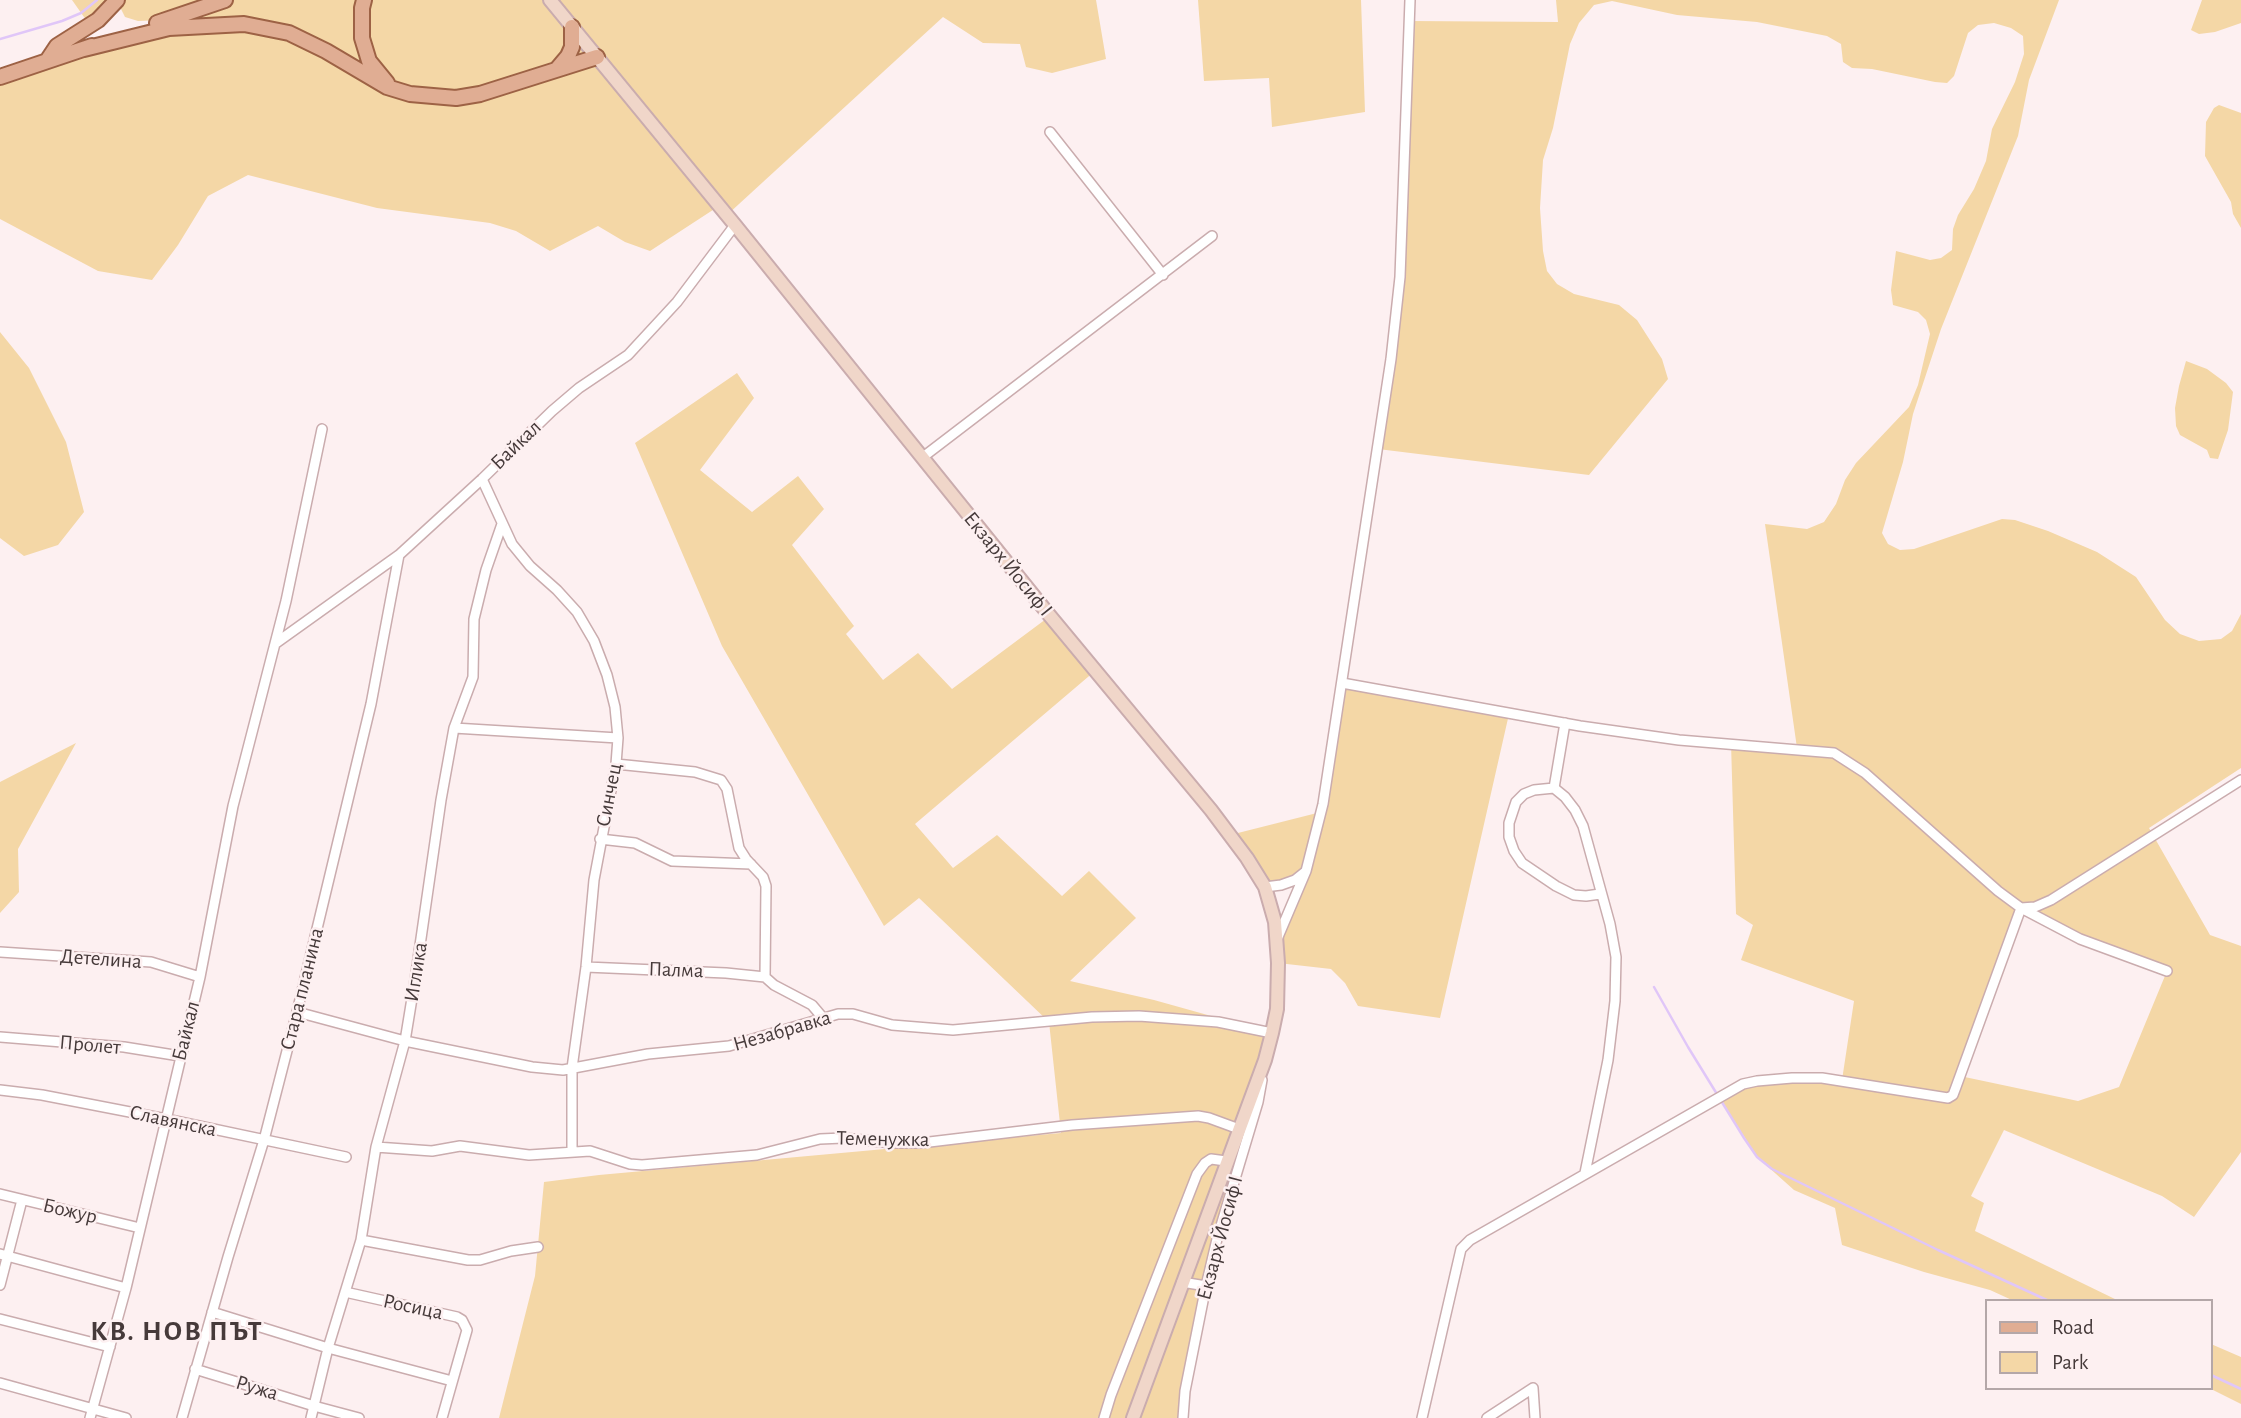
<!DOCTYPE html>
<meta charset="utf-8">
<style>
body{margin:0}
#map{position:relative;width:2241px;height:1418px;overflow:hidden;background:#fdf0f1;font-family:"Alegreya Sans",sans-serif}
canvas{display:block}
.legend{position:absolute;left:1985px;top:1299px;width:228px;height:91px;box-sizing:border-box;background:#fdf0f1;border:2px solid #b4a7a8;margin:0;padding:9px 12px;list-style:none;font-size:21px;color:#463a3a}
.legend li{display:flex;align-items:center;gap:14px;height:35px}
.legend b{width:35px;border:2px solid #b4a7a8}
</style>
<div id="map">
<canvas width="2241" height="1418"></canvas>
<ul class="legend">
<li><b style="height:9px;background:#e0ad93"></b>Road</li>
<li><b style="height:19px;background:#f4d7a6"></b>Park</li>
</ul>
</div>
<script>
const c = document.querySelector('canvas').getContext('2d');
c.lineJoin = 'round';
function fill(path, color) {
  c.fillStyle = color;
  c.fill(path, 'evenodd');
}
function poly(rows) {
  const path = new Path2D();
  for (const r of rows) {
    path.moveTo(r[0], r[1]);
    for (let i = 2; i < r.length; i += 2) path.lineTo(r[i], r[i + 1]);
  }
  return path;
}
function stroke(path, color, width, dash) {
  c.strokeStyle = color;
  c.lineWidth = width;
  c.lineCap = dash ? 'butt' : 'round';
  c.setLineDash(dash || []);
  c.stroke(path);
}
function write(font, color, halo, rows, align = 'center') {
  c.font = font + ' "Alegreya Sans",sans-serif';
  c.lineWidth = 5;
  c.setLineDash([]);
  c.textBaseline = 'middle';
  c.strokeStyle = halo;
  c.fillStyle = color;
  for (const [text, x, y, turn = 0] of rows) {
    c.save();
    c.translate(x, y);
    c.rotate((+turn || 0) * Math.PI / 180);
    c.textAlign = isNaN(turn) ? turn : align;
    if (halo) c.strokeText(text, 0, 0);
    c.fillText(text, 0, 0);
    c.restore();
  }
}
fill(poly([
 [72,0,1096,0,1106,59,1052,73,1026,67,1020,44,983,43,943,17,727,215,719,206,650,251,625,242,598,226,550,251,516,231,490,223,377,208,248,175,208,196,178,245,152,280,98,271,0,219,0,77,164,20,138,21,125,17,117,1,92,25,84,17],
 [1198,0,1361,0,1365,112,1272,127,1269,78,1204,81],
 [1556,0,2059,0,2029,80,2018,136,1941,329,1913,414,1903,462,1882,533,1888,544,1900,550,1914,549,2002,519,2015,520,2048,531,2097,552,2136,577,2165,620,2180,634,2199,641,2221,639,2232,631,2241,614,2241,768,2149,828,2210,935,2241,946,2241,1152,2194,1217,2162,1196,2004,1130,1971,1196,1984,1203,1975,1231,2119,1301,2014,1301,1990,1290,1924,1272,1842,1245,1835,1208,1794,1190,1757,1157,1719,1097,1743,1084,1842,1080,1854,1001,1741,960,1753,925,1736,914,1731,743,1797,748,1765,524,1807,529,1824,522,1836,504,1845,480,1856,463,1909,407,1918,385,1930,334,1926,320,1918,312,1893,305,1891,290,1896,251,1930,260,1941,258,1952,250,1953,229,1958,215,1974,189,1986,161,1992,129,2015,82,2024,54,2023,36,2011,28,1994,23,1978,25,1968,33,1954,76,1947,83,1935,82,1872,69,1852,68,1843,62,1841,44,1827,36,1757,22,1677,15,1612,1,1594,5,1579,23,1570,44,1553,128,1543,160,1540,208,1543,251,1547,271,1557,284,1574,294,1619,305,1637,320,1662,359,1668,379,1589,475,1378,449,1391,359,1409,21,1558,22],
 [2022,909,2080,939,2167,971,2119,1087,2078,1101,1960,1076],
 [2202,0,2241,0,2241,23,2215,32,2199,34,2191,30],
 [2219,105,2241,113,2241,228,2233,214,2231,202,2205,156,2206,122,2214,108],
 [0,332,29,368,66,442,84,512,58,545,24,556,0,538],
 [2186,361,2207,369,2226,383,2233,392,2228,430,2218,459,2210,458,2207,450,2180,435,2176,426,2175,408,2179,386],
 [737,373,754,398,700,470,752,512,798,476,824,509,792,545,854,626,846,634,883,680,918,653,952,689,1050,616,1095,671,915,824,953,868,997,835,1062,896,1089,871,1136,918,1070,981,1154,1000,1272,1033,1217,1239,1183,1418,499,1418,535,1276,544,1182,599,1175,1061,1133,1049,1022,919,898,884,926,722,646,635,443],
 [1342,683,1509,714,1440,1018,1358,1006,1345,983,1331,969,1278,963,1277,939,1305,873,1265,887,1230,835,1321,812],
 [76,743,18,849,19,892,0,913,0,782],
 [2211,1344,2241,1357,2241,1404,2209,1388,2211,1388]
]), '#f4d7a6');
stroke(poly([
 [0,39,62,21,81,13,97,0],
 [1654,987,1688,1047,1744,1138,1757,1157,1772,1169,1938,1250,2049,1301],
 [2211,1375,2241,1389]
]), '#e0c6f8', 2.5);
const street = poly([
 [1050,132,1163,275],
 [923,457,1212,236],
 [482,479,512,544,530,566,557,590,577,612,594,641,607,675,615,707,618,738,616,764,594,880,586,967,572,1068,572,1151],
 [276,643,399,555,482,479,552,411,579,388,628,355,677,302,735,225],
 [1342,683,1580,726,1679,740,1834,753,1865,773,1998,891,2021,908,2035,907,2051,900,2241,780],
 [1565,723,1554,788,1565,797,1575,810,1583,826,1610,924,1616,957,1615,1001,1608,1060,1585,1173],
 [454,728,618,738],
 [616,764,695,772,721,780,727,789,739,848,746,859,763,877,766,886,765,977,774,985,812,1005,823,1018],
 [1554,788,1534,790,1524,794,1516,802,1509,823,1509,837,1514,851,1522,863,1556,886,1574,895,1586,896,1600,894],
 [600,839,635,843,672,861,751,864],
 [1265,887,1281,885,1295,880,1305,872],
 [1278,937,1306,871,1323,804,1391,359,1400,277,1410,0],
 [0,952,151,962,200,977],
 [586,967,726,973,765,977],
 [297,1012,405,1041,532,1067,563,1070,648,1054,729,1046,838,1014,853,1014,892,1025,953,1030,1092,1017,1139,1016,1218,1022,1272,1033],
 [0,1037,124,1047,180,1056],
 [0,1090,42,1095,166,1119,346,1157],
 [376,1147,432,1151,460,1146,529,1155,590,1151,630,1164,642,1165,757,1155,820,1139,843,1138,893,1143,921,1143,1072,1125,1198,1116,1209,1118,1239,1129],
 [0,1194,140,1228],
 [361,1240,468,1260,480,1260,511,1251,538,1247],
 [0,1254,126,1288],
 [1182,1282,1206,1286],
 [0,1285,22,1200],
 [345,1292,457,1317,462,1320,467,1330,442,1418],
 [212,1312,328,1348,452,1381],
 [0,1319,110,1347],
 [195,1369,314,1406,359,1418],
 [0,1383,126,1418],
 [1533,1388,1535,1418],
 [90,1418,126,1288,200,977,233,806,286,601,322,429],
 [182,1418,228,1257,264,1140,297,1012,371,704,399,555],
 [311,1418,328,1348,361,1240,376,1147,405,1041,415,980,441,800,454,728,473,677,474,619,486,570,502,524],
 [1104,1418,1111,1395,1197,1174,1205,1163,1211,1159,1226,1161],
 [1183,1418,1185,1391,1206,1286,1217,1239,1258,1102,1262,1080],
 [1422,1418,1461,1249,1470,1240,1743,1084,1757,1081,1792,1078,1822,1078,1948,1098,1953,1095,1956,1087,2021,908,2080,939,2167,971],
 [1487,1418,1533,1388]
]);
const secondary = poly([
 [550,0,735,225,1050,616,1211,810,1247,858,1265,887,1275,922,1278,963,1277,1009,1272,1033,1265,1060,1133,1418]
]);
const primary = poly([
 [364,0,362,8,362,38,369,61,387,83],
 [157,23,225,0],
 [84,49,169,28,244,24,289,33,326,51,387,87,410,94,456,98,480,94,597,57],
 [47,61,57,46,98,20,117,0],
 [557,69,568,56,572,47,572,27],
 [0,77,92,46]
]);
stroke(street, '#caacae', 12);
stroke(secondary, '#caacae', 16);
stroke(primary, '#9d6245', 18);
stroke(street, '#fff', 9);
stroke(secondary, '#f0d6c9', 12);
stroke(primary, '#e0ad93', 14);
write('21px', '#463a3a', '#fdf0f1', [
 ["Байкал",516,445,-44],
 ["Екзарх Йосиф I",1008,564,51],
 ["Синчец",609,795,-79],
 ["Детелина",101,959,4],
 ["Палма",676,970,2],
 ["Иглика",416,972,-81],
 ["Стара планина",302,989,-76],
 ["Байкал",186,1031,-76],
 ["Незабравка",782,1031,-16],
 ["Пролет",90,1045,5],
 ["Славянска",173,1121,12],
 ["Теменужка",883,1139,1],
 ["Божур",70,1211,13],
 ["Екзарх Йосиф I",1220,1238,-75],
 ["Росица",413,1307,12],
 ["Ружа",257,1388,17]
]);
c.letterSpacing = '2px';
write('bold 28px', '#463a3a', '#fdf0f1', [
 ["КВ. НОВ ПЪТ",177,1332]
]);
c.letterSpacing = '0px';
</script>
